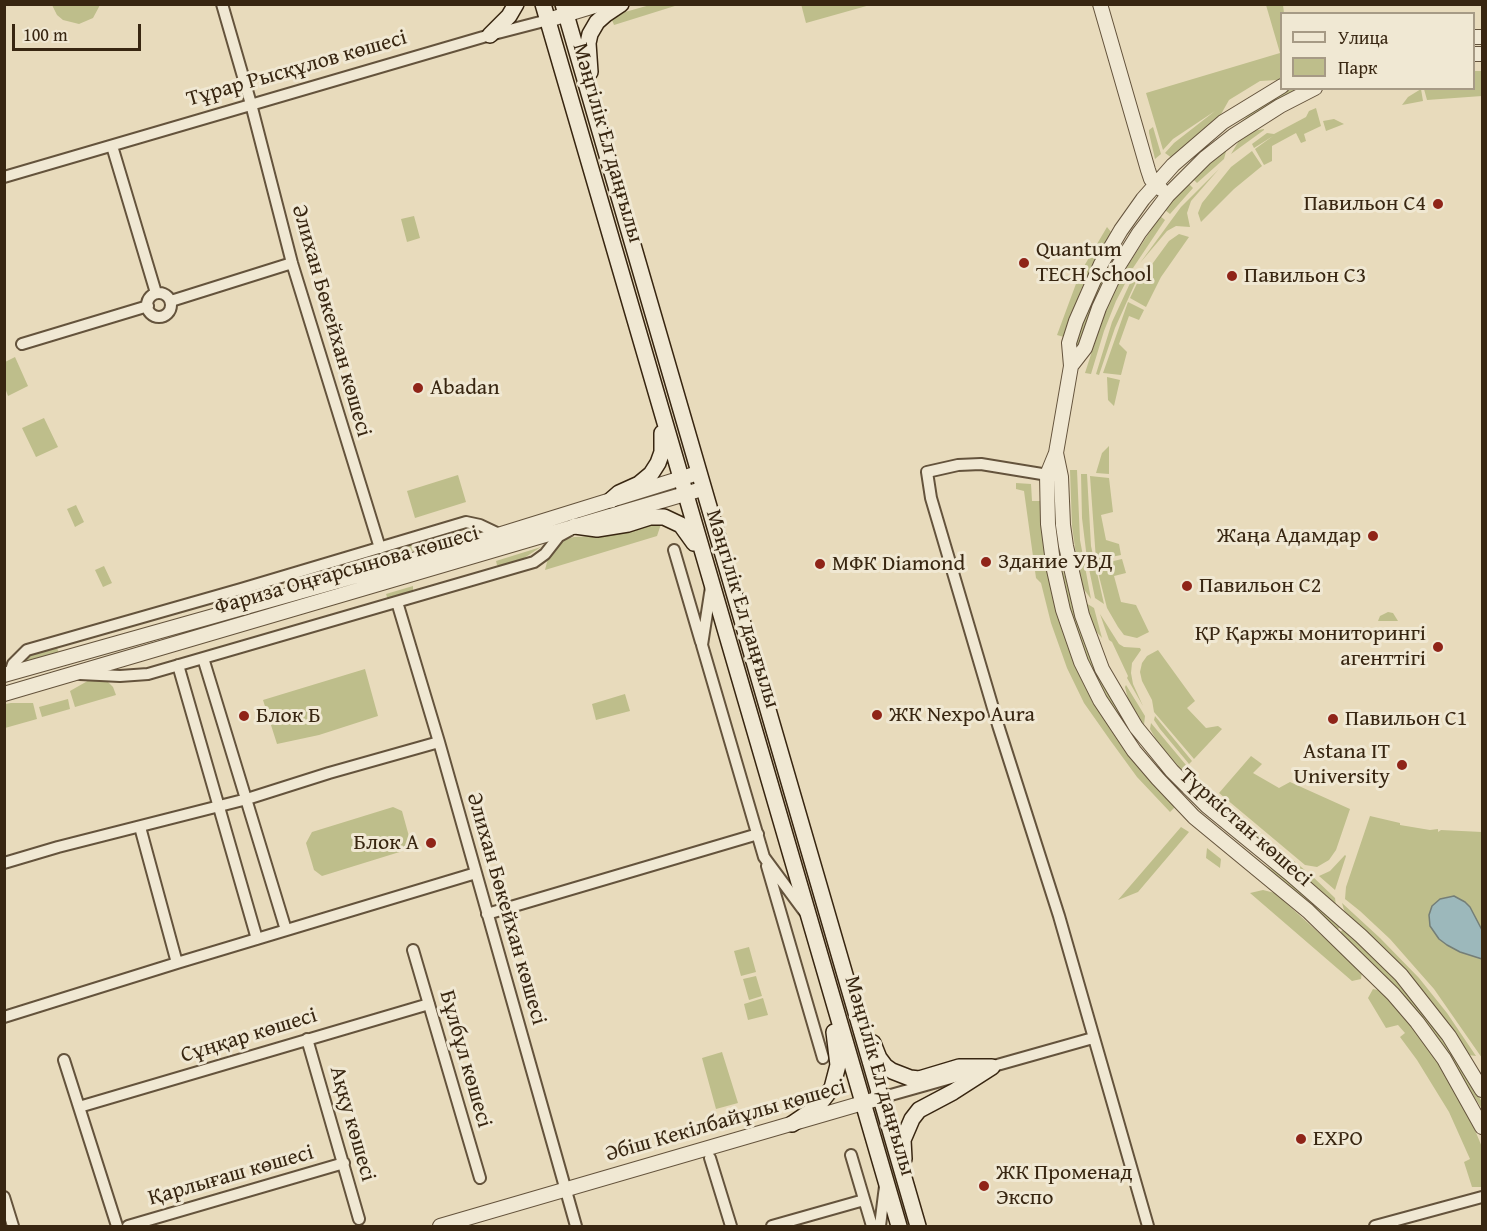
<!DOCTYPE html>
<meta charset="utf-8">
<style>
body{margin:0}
#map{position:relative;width:1487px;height:1231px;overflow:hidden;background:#e8dbbc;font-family:"Gentium Book Plus",serif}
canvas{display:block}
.frame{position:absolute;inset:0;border:6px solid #382611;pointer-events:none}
.legend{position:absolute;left:1280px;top:12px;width:195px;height:78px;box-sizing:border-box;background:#f0e8d3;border:2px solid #a69a85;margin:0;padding:8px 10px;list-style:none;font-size:18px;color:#382611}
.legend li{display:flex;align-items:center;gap:12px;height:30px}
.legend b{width:30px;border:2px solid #a69a85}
.scale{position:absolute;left:12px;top:24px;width:129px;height:27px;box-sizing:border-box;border:3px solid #382611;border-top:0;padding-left:8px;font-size:18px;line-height:21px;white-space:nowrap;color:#382611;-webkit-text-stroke:4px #f0e8d3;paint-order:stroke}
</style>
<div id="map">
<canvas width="1487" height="1231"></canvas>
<div class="frame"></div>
<ul class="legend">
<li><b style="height:8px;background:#f0e8d3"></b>Улица</li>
<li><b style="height:16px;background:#bebe8b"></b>Парк</li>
</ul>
<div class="scale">100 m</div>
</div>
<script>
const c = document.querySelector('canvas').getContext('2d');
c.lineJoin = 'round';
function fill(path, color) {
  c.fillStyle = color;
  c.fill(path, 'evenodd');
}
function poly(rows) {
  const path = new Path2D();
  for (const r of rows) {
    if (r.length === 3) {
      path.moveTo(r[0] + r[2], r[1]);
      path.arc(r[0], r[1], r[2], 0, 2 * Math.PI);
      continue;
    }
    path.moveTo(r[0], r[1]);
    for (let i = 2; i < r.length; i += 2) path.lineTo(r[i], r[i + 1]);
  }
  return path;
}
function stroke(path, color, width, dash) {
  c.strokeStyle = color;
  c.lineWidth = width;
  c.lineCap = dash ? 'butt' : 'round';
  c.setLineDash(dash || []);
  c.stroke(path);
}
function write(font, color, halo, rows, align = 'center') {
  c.font = font + ' "Gentium Book Plus",serif';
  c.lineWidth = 6;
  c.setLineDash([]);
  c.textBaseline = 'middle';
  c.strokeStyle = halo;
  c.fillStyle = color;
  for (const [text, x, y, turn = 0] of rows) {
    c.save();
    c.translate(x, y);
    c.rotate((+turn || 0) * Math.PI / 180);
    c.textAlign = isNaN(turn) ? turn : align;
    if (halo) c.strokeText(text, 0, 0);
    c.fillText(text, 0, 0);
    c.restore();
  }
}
fill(poly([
 [801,4,870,4,870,5,806,23],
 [52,5,53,4,100,5,93,18,79,24,63,20,57,15],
 [650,5,678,5,614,25,612,20,625,12],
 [1266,5,1283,5,1284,13,1282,14,1281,78,1277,80,1260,81,1229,100,1220,116,1172,158,1165,153,1174,143,1215,111,1173,139,1163,150,1146,93,1280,53],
 [1474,71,1482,71,1482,96,1427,100,1424,89,1474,88],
 [1289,89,1305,89,1270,106,1235,127,1264,102],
 [1421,89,1423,101,1402,105,1408,97],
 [1316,108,1321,126,1304,134,1306,141,1301,143,1296,133,1272,146,1272,161,1264,165,1255,149,1273,136,1254,148,1252,144,1267,133,1274,134,1306,117,1309,111],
 [1334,119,1344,124,1326,131,1323,121],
 [1153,127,1161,154,1155,159,1149,133,1149,130],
 [1264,129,1264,130,1231,154,1240,139,1252,131],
 [1227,148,1224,159,1197,183,1193,179],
 [1252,151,1262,166,1234,189,1201,222,1198,213,1202,203,1231,167],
 [1219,169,1191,201,1187,213,1190,227,1176,226,1167,231,1140,263,1181,207],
 [1188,183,1193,188,1170,214,1165,210],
 [414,216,420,238,407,242,401,219],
 [1160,216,1165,220,1133,268,1123,273],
 [1107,227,1111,232,1081,290,1064,337,1057,335,1080,273],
 [1179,234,1189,237,1161,277,1146,307,1130,298,1141,275,1150,267,1169,241],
 [1112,258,1079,348,1074,346,1096,286],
 [1129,276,1116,301,1104,331,1091,374,1085,373,1104,314,1117,284,1122,279],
 [1138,277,1115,328,1099,375,1096,374,1112,322,1132,279],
 [1128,302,1144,310,1139,320,1129,316,1119,344,1127,352,1121,375,1103,373],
 [15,357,28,386,8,396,5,388,5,362],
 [1107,377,1120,380,1114,406,1108,400],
 [44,418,58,447,36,457,22,428],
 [1109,446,1109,474,1096,473,1102,453],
 [1070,470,1077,470,1080,540,1091,599,1083,588,1076,555,1072,526],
 [1081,474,1087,474,1091,546,1104,604,1095,598,1087,559,1082,518],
 [458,475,466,502,415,518,407,491],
 [1090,476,1109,478,1113,512,1101,515,1106,540,1119,544,1121,555,1096,560],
 [1016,483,1031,484,1032,501,1040,501,1045,558,1056,607,1095,704,1132,759,1175,807,1170,812,1137,777,1110,740,1084,703,1067,668,1051,623,1041,583,1036,578,1024,491,1016,489],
 [76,505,84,522,75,527,67,509],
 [662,521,657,536,545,570,548,558,554,548,563,540,574,537,602,536,644,524],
 [458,533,466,535,365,565,363,558,433,537],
 [541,547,521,560,501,566,497,565,496,561],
 [1122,559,1126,573,1114,576,1121,602,1136,605,1149,632,1137,638,1124,635,1118,627,1107,608,1099,576,1097,565],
 [1059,560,1069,587,1136,736,1115,714,1085,654,1075,630,1063,583],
 [104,566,112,583,103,587,95,570],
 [413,586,413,593,388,600,386,594],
 [252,589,254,596,226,604,224,597],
 [1086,603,1094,608,1102,638,1094,629],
 [1388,612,1393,613,1398,621,1378,621,1380,616],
 [1100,614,1119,644,1124,647,1140,648,1141,650,1132,663,1131,673,1133,684,1143,706,1127,678,1128,676,1112,642,1109,640],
 [55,647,57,648,59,653,17,666,32,655],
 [1158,650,1195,701,1187,708,1206,728,1218,726,1222,729,1194,759,1154,712,1152,700,1142,681,1140,672,1142,663,1147,656],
 [365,669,378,716,319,735,277,744,263,700],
 [91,679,105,679,113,687,116,695,75,707,70,691],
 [1126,685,1145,716,1144,725,1128,699,1125,687],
 [625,694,630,711,596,720,592,704],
 [68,699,70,709,42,717,39,707],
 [11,703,33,703,37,719,5,728,5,704],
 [1155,716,1192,761,1189,764,1160,729,1154,720],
 [1151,723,1191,771,1186,776,1157,741,1150,729],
 [1251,756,1262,764,1253,773,1279,788,1290,782,1350,809,1336,850,1329,860,1317,867,1305,865,1219,793],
 [1226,805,1306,871,1292,867,1221,810],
 [393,807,402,811,410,840,406,850,322,876,314,870,306,843,312,832],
 [1370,816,1400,823,1400,825,1430,830,1438,829,1438,832,1441,830,1482,832,1482,1058,1434,989,1419,972,1390,939,1360,911,1345,899,1346,887],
 [1181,827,1189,832,1138,892,1118,900],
 [1207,848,1221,859,1220,868,1206,858],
 [1345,855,1346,856,1335,890,1319,876,1330,871],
 [1253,858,1286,878,1341,926,1337,930],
 [1312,876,1335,898,1336,906,1303,877],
 [1263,890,1275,893,1362,972,1361,979,1352,981,1250,893],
 [1342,903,1380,938,1419,978,1447,1013,1476,1056,1469,1055,1421,989,1379,944,1349,917,1344,910],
 [1344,929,1396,981,1432,1025,1468,1078,1482,1102,1482,1109,1441,1045,1419,1015,1400,991,1340,932],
 [749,947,756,972,741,976,734,951],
 [756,976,762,996,749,1000,743,979],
 [1373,989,1386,992,1429,1048,1472,1123,1482,1147,1482,1187,1472,1187,1464,1162,1470,1159,1449,1112,1417,1060,1400,1037,1405,1033,1398,1025,1386,1028,1368,998],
 [763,998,768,1015,748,1020,744,1004],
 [722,1052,738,1103,716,1109,702,1058]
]), '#bebe8b');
const water = poly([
 [1454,896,1465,902,1470,907,1482,930,1482,959,1460,952,1447,945,1439,939,1430,926,1429,915,1432,906,1440,899,1454,896]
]);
fill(water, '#9cb8bb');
stroke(water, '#747e77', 1.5);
const minor = poly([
 [222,4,251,104,292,263,380,548],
 [112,146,156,293],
 [4,177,490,35,548,20],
 [159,305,12],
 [171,301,292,263],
 [22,344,148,306],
 [1054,476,981,464,958,465,927,472,931,498,998,725,1059,916,1148,1226],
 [674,550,701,642],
 [711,587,702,645,764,857,804,911],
 [397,602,439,742,576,1226],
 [203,658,286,930],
 [178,665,257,939],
 [10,673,13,664,27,650,241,589,466,522,480,525,499,534],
 [80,674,120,676,148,674,534,562,545,554,559,536,570,530],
 [140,827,177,963,476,873],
 [4,863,58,847,247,799,329,773,439,742],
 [767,866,823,1058],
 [487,914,758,834],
 [413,950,480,1178],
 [4,1017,177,963],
 [307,1039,359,1219],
 [64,1060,117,1226],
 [880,1098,1093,1038],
 [79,1107,429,1004],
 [851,1155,872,1226],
 [710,1158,731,1226],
 [4,1197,13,1226],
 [128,1226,344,1163],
 [772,1226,864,1200],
 [880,1226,885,1186],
 [1375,1226,1482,1197]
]);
const tertiary = poly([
 [1100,4,1148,170,1151,179,1161,189],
 [548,20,601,4],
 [1474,37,1482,37],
 [1474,54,1482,54],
 [1282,86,1223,122,1173,165,1143,199,1121,230,1101,264,1076,321,1069,343,1071,366,1056,453,1047,475,1048,524,1054,570,1063,610,1081,662,1100,700,1134,751,1158,779,1194,817,1308,911,1393,994,1417,1022,1444,1059,1482,1127],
 [1071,366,1085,348,1099,308,1119,265,1139,233,1168,195,1205,158,1233,136,1280,106,1315,88],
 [1056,453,1061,477,1063,525,1066,546,1082,615,1102,669,1136,727,1172,771,1207,806,1289,873,1361,936,1401,975,1449,1036,1482,1090],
 [4,675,466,545,698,473],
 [4,694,702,489],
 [440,1226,880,1098]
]);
const secondary = poly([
 [543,4,899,1226],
 [563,4,918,1226],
 [490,35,509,16,516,4],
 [590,72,588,43,590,34,597,22,606,14,621,4],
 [611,500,619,493,639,484,651,474,658,463,662,452,662,433],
 [575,526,597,529,628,524,650,517,664,517,681,525,694,543],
 [873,1043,879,1058,885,1066,892,1071,910,1078,919,1079,959,1067,992,1067],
 [792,1124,817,1107,832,1088,838,1065,834,1032],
 [904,1159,903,1140,912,1119,919,1110,953,1092,992,1067]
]);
stroke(minor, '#64533c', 14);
stroke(tertiary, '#64533c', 16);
stroke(secondary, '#382611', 18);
stroke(minor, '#f0e8d3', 10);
stroke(tertiary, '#f0e8d3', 14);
stroke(secondary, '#f0e8d3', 15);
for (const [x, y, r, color] of [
 [1438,204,6,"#8f2418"],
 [1024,263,6,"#8f2418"],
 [1232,276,6,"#8f2418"],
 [418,388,6,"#8f2418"],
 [1373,536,6,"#8f2418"],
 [986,562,6,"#8f2418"],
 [820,564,6,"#8f2418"],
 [1187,586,6,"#8f2418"],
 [1438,647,6,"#8f2418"],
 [877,715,6,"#8f2418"],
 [244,716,6,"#8f2418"],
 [1333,719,6,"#8f2418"],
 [1402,765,6,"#8f2418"],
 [431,843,6,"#8f2418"],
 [1301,1139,6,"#8f2418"],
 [984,1186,6,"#8f2418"]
]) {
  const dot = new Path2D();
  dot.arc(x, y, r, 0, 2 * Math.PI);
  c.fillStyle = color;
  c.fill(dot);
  stroke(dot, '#f0e8d3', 2);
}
write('22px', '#382611', '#f0e8d3', [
 ["Тұрар Рысқұлов көшесі",297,69,-16],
 ["Мәңгілік Ел даңғылы",607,143,74],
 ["Әлихан Бөкейхан көшесі",331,321,74],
 ["Фариза Оңғарсынова көшесі",347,571,-16],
 ["Мәңгілік Ел даңғылы",742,609,73],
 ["Түркістан көшесі",1245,828,41],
 ["Әлихан Бөкейхан көшесі",506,909,74],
 ["Сұңқар көшесі",249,1036,-17],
 ["Бұлбұл көшесі",465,1059,74],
 ["Мәңгілік Ел даңғылы",879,1076,74],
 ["Әбіш Кекілбайұлы көшесі",726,1121,-16],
 ["Аққу көшесі",352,1124,74],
 ["Қарлығаш көшесі",231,1176,-16]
]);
write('22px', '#382611', '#f0e8d3', [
 ["Павильон С4",1426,204,"right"],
 ["Quantum",1036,250],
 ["TECH School",1036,275],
 ["Павильон С3",1244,276],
 ["Abadan",430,388],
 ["Жаңа Адамдар",1361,536,"right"],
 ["Здание УВД",998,562],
 ["МФК Diamond",832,564],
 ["Павильон С2",1199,586],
 ["ҚР Қаржы мониторингі",1426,634,"right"],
 ["агенттігі",1426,659,"right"],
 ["ЖК Nexpo Aura",889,715],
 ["Блок Б",256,716],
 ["Павильон С1",1345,719],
 ["Astana IT",1390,752,"right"],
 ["University",1390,777,"right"],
 ["Блок А",419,843,"right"],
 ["EXPO",1313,1139],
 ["ЖК Променад",996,1173],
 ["Экспо",996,1198]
], 'left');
</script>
